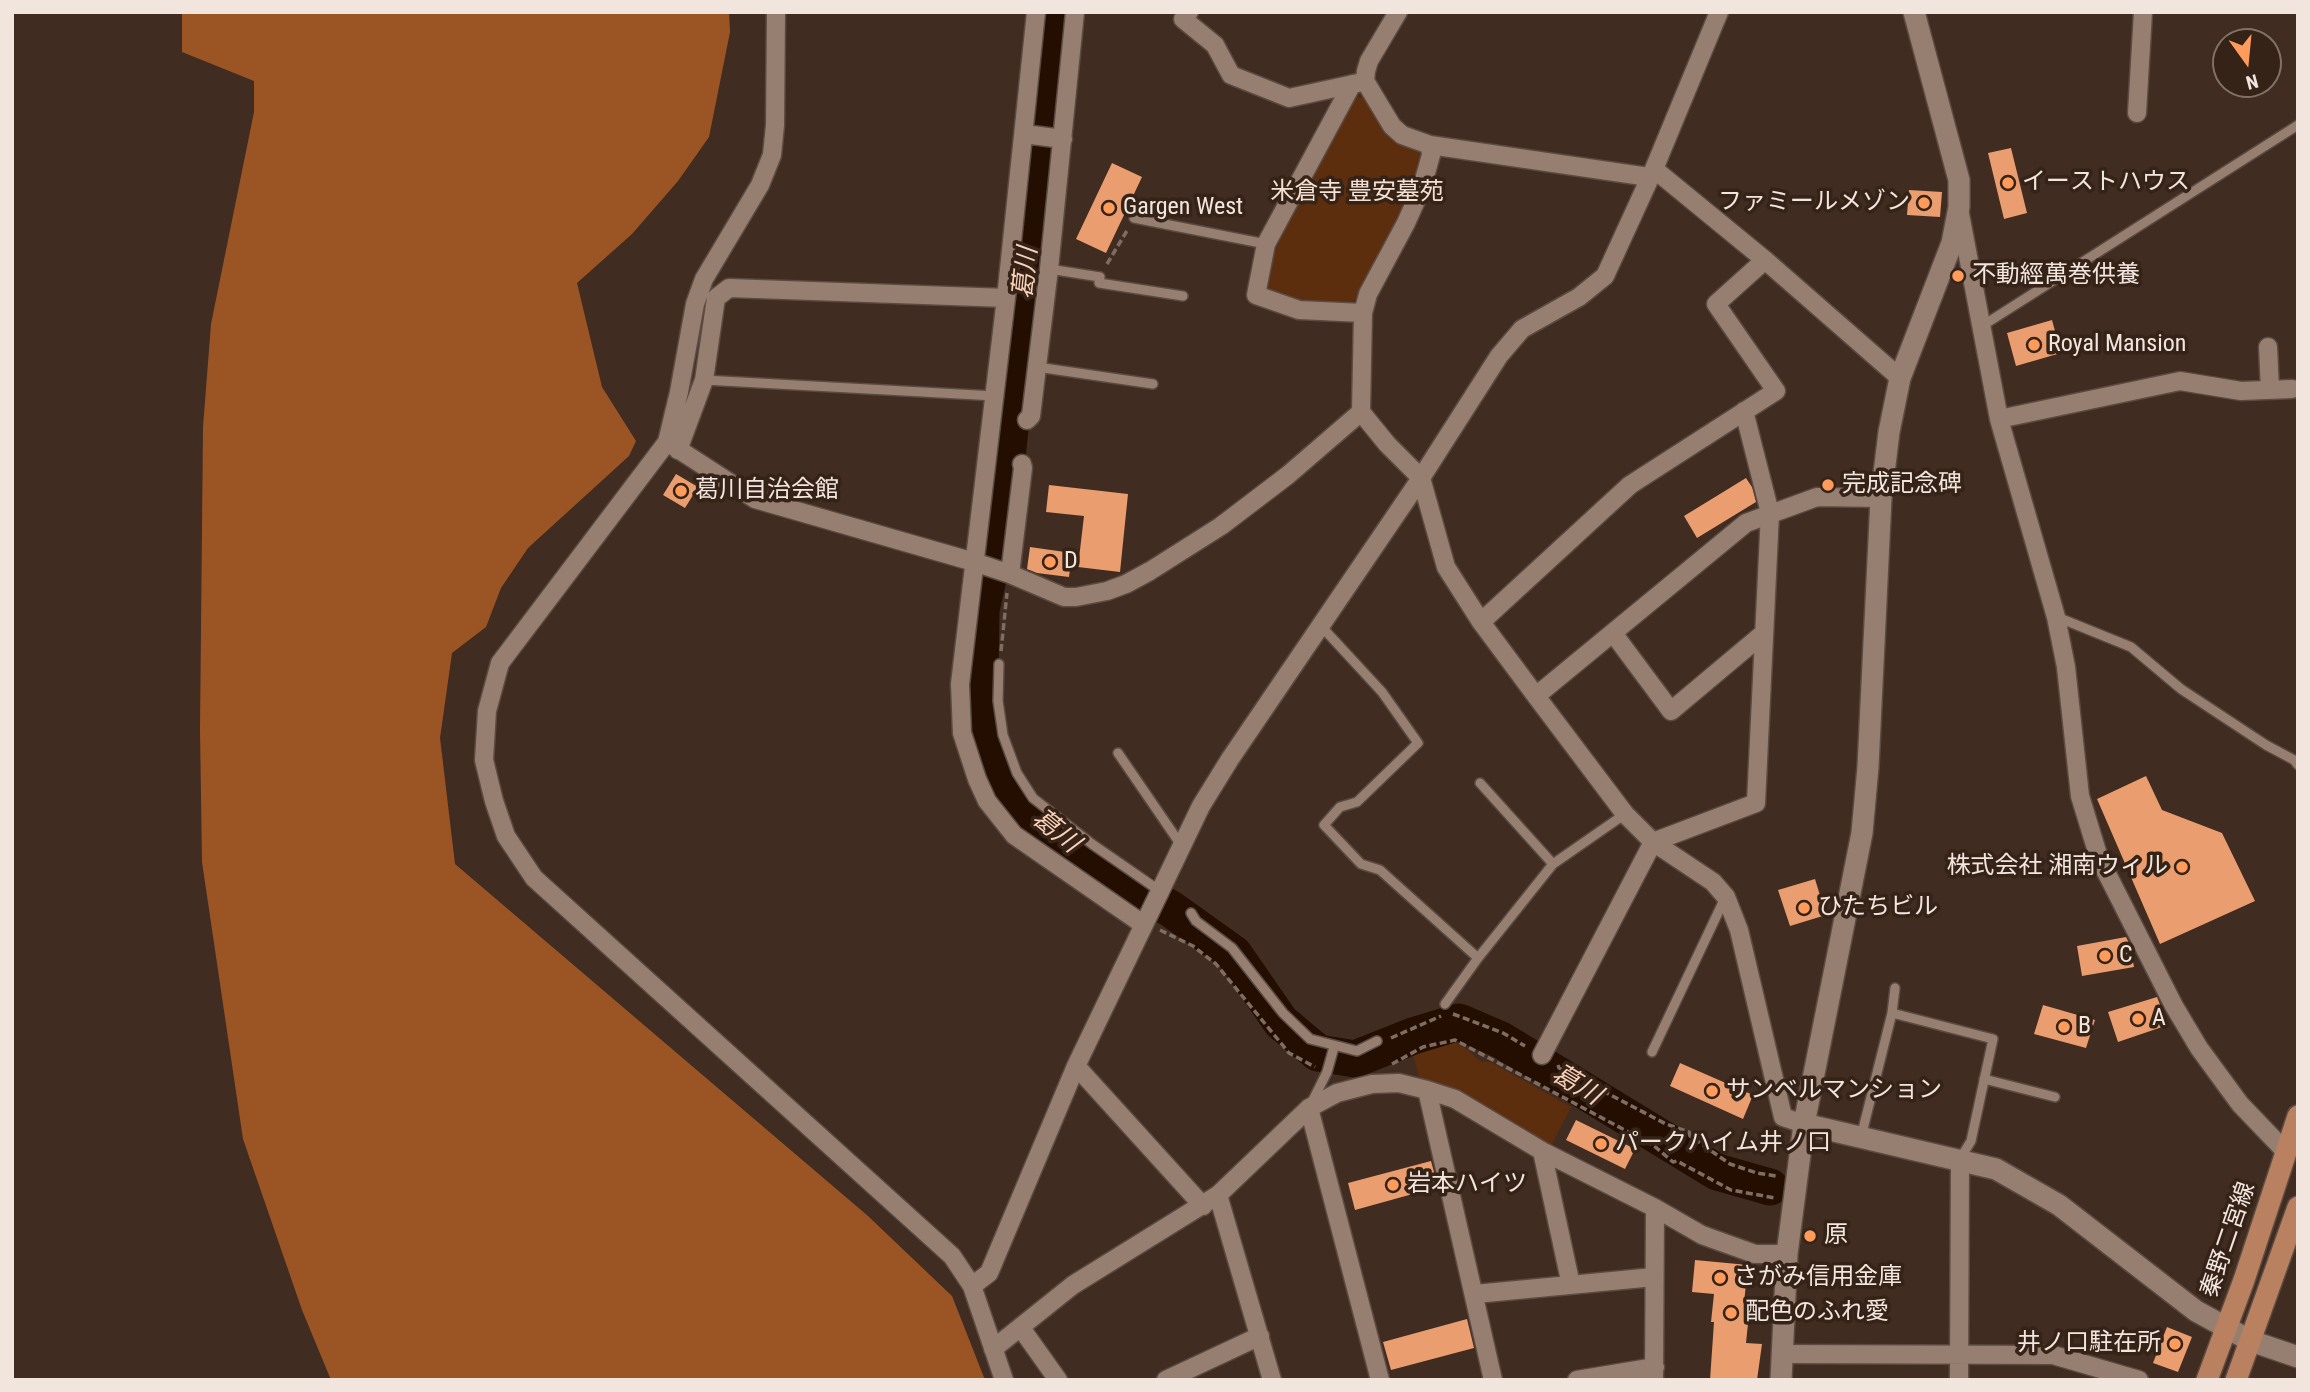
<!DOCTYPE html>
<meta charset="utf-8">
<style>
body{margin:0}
#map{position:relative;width:2310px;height:1392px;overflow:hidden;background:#402c21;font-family:"Roboto Condensed",sans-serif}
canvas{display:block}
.frame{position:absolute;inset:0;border:14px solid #f2e5de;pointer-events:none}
.north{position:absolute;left:2212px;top:28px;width:70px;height:70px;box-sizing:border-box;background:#352317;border:2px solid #817167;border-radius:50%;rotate:165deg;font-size:19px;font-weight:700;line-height:28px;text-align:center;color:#f2e5de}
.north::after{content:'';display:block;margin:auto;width:24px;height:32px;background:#ff9b5b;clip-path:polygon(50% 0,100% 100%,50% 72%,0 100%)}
</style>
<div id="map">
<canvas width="2310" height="1392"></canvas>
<div class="frame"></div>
<div class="north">N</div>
</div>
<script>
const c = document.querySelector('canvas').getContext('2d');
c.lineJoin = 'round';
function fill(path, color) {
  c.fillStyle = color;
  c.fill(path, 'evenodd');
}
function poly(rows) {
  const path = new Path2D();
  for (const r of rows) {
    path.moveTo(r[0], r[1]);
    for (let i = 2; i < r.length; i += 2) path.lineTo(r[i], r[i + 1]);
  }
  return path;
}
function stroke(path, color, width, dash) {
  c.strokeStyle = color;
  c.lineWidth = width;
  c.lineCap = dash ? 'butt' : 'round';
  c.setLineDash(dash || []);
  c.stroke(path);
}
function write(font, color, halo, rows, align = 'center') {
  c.font = font + ' "Roboto Condensed","Noto Sans JP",sans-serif';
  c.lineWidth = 7;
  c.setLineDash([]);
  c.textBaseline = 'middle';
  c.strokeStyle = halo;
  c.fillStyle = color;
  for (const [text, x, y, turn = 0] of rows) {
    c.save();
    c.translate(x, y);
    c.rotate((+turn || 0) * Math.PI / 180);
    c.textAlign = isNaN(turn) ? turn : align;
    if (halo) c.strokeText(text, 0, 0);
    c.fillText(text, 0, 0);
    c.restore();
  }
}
fill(poly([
 [1358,97,1366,98,1395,143,1419,148,1421,155,1419,164,1401,216,1380,249,1358,298,1346,306,1303,303,1268,292,1264,283,1277,247,1347,103],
 [1454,1043,1464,1047,1481,1062,1490,1062,1571,1107,1551,1146,1449,1089,1420,1081,1413,1054,1430,1047]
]), '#5d2e0e');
fill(poly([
 [182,12,729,12,730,32,709,137,678,181,632,234,577,283,602,387,636,441,629,456,528,548,501,588,486,627,452,653,440,738,455,864,868,1216,952,1296,985,1380,331,1380,302,1310,243,1139,202,862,200,730,203,427,211,324,254,112,254,81,182,52]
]), '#9b5525');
stroke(poly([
 [1054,12,1006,467,998,535,981,610,980,679,985,735,992,761,1011,795,1049,831,1118,880,1171,909,1234,954,1281,1022,1318,1053,1355,1059,1413,1036,1459,1022,1501,1040,1717,1172,1770,1187]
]), '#240e02', 37);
fill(poly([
 [2011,148,2027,213,2004,219,1988,153],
 [1112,163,1142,177,1106,253,1076,239],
 [1909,190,1942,192,1940,217,1907,215],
 [2052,320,2061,353,2016,366,2007,333],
 [676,474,698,487,685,508,663,495],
 [1746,478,1752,487,1756,502,1697,538,1684,516],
 [1049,485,1128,494,1120,572,1078,567,1084,516,1046,512],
 [1030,547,1072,553,1069,577,1037,573,1027,569],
 [2146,776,2162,810,2222,833,2255,901,2160,944,2097,799],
 [1815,879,1826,915,1790,926,1778,890],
 [2126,937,2130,945,2134,967,2082,976,2077,946],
 [2157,997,2168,1025,2118,1042,2108,1012],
 [2043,1005,2095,1020,2086,1048,2034,1034],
 [1680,1063,1753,1095,1743,1119,1670,1086],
 [1576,1120,1635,1149,1625,1169,1566,1140],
 [1431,1161,1438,1187,1355,1210,1348,1183],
 [1695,1260,1748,1265,1744,1303,1750,1304,1746,1343,1762,1344,1757,1380,1710,1380,1714,1322,1711,1322,1714,1294,1692,1292],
 [1467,1319,1474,1348,1391,1370,1383,1342],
 [2167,1327,2192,1337,2178,1372,2153,1363]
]), '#ea9d6f');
const service = poly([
 [1134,218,1266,244],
 [1049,269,1100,277,1099,283,1183,296],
 [1982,326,2298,125],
 [1037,367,1153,384],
 [704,380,995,396],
 [2057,617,2131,647,2181,689,2266,745,2294,760,2298,765],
 [1321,626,1382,692,1418,743,1357,802,1340,807,1324,825,1361,864,1380,870,1478,958],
 [999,664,998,701,1003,735,1017,773,1033,798,1092,844,1160,891],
 [1118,753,1181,845],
 [1480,783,1553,864],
 [1191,913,1196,921,1232,948,1283,1013,1310,1039,1357,1051,1377,1041],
 [1445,1004,1478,958,1553,864,1625,814],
 [1892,1013,1895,988],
 [1652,1052,1725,898],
 [1984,1079,2055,1097],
 [1311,1104,1327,1072,1334,1047],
 [1861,1137,1892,1013,1993,1039,1971,1141,1960,1159]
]);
const minor = poly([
 [776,12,775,125,772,155,760,185,704,279,695,304,679,392,667,442,500,663,487,711,484,760,494,801,506,836,534,878,952,1256,972,1286,1004,1380],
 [1036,12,1006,298,960,684,962,733,977,779,987,801,1014,835,1144,925],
 [1189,12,1183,19,1215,45,1231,75,1289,98,1358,83],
 [1398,12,1369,61,1366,71,1365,81,1392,126,1402,135,1430,145,1431,155,1422,187,1406,223,1368,294,1363,313,1361,412,1387,444,1421,478,1446,567,1481,622,1536,696,1625,814,1653,842,1713,882,1726,897,1739,930,1783,1117,1804,1124],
 [1352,84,1266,244,1256,295,1299,310,1363,313],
 [2137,113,2143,12],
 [1024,134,1063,139],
 [1430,145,1649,177],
 [1654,169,1765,260,1900,378],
 [1960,214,1999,419,2056,617,2066,667,2080,796,2099,858,2174,1006,2199,1048,2240,1104,2286,1152],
 [2268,347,2270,390],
 [1999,419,2180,381,2241,391,2292,389],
 [1027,420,1031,416,1049,269,1075,12],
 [667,442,755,499,974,562,1010,574,1064,597,1076,597,1107,591,1126,584,1150,571,1221,526,1288,475,1361,412],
 [678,450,704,380,716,298,729,288,1006,298],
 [1010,574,1023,468,1022,464],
 [1481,622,1630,485,1776,391,1716,304,1765,260],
 [1613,633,1671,711,1764,633],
 [1536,696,1746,523,1817,497,1881,498],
 [1542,1055,1653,842,1756,803,1770,513,1744,411],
 [1076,1066,1203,1206],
 [1427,1090,1493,1380],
 [1309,1108,1380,1380],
 [1542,1151,1571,1285],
 [1218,1195,1272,1380],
 [972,1286,989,1273,1076,1066,1201,806,1230,759,1421,478,1499,356,1522,329,1579,297,1605,276,1654,169,1719,12],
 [1475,1294,1654,1277],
 [1021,1328,1058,1380],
 [993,1349,1073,1285,1218,1195,1309,1108,1337,1093,1372,1084,1399,1083,1427,1090,1455,1099,1542,1151,1655,1208,1702,1235,1755,1254,1787,1254],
 [1781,1354,2053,1355,2139,1380],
 [1166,1380,1260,1336],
 [1577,1380,1655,1367],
 [1654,1380,1655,1208],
 [1959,1380,1960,1160]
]);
const tertiary = poly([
 [1804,1124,1996,1169,2059,1205,2196,1311,2251,1341,2298,1357],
 [1781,1380,1787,1254,1804,1124,1862,833,1868,767,1881,498,1889,432,1900,378,1952,243,1959,207,1959,180,1914,12]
]);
const primary = poly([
 [2207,1380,2244,1280,2298,1116],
 [2236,1380,2298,1207]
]);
stroke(service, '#5b4a41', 12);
stroke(minor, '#5b4a41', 21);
stroke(tertiary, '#5b4a41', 24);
stroke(primary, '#5b4a41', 24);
stroke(poly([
 [1107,264,1128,229],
 [1001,651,1007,593],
 [1160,930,1193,946,1216,964,1289,1053,1315,1067],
 [1453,1014,1503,1033,1525,1046],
 [1391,1038,1441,1016],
 [1392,1064,1423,1047,1455,1040,1653,1145,1673,1162,1677,1161,1731,1190,1775,1198],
 [1558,1065,1559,1068,1666,1124,1689,1132,1690,1136,1730,1164,1757,1173,1776,1176]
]), '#7f6d63', 3.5, [7, 3.5]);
stroke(service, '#967f71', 9);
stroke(minor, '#967f71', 18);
stroke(tertiary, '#967f71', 21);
stroke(primary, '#b9815f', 21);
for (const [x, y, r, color] of [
 [2008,183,7,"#ff9b5b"],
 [1924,203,7,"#ff9b5b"],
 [1109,208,7,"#ff9b5b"],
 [1958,276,7,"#ff9b5b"],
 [2034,345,7,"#ff9b5b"],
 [1828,485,7,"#ff9b5b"],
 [681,491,7,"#ff9b5b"],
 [1050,562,7,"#ff9b5b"],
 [2182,867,7,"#ff9b5b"],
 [1804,908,7,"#ff9b5b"],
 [2105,956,7,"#ff9b5b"],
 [2138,1019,7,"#ff9b5b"],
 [2064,1027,7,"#ff9b5b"],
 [1712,1091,7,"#ff9b5b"],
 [1601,1144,7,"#ff9b5b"],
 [1393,1185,7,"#ff9b5b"],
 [1810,1236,7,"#ff9b5b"],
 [1720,1278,7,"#ff9b5b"],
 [1731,1313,7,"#ff9b5b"],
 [2175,1344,7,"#ff9b5b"]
]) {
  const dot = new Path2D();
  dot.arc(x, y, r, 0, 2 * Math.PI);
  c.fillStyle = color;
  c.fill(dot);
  stroke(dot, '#352317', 2.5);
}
write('24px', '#f2e5de', '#352317', [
 ["イーストハウス",2022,183],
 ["ファミールメゾン",1910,203,"right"],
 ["Gargen West",1123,208],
 ["不動經萬巻供養",1972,276],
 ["Royal Mansion",2048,345],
 ["完成記念碑",1842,485],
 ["葛川自治会館",695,491],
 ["D",1064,562],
 ["株式会社 湘南ウィル",2168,867,"right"],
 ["ひたちビル",1818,908],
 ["C",2119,956],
 ["A",2152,1019],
 ["B",2078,1027],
 ["サンベルマンション",1726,1091],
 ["パークハイム井ノ口",1615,1144],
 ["岩本ハイツ",1407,1185],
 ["原",1824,1236],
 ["さがみ信用金庫",1734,1278],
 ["配色のふれ愛",1745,1313],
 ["井ノ口駐在所",2161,1344,"right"]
], 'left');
write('24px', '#f4dfd3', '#352317', [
 ["米倉寺 豊安墓苑",1357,193]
]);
write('24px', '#f2e5de', '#352317', [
 ["秦野二宮線",2229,1240,-71]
]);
write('italic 26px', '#fad1b9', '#352317', [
 ["葛川",1027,273,-84],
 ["葛川",1055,832,39],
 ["葛川",1576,1086,31]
]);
</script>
